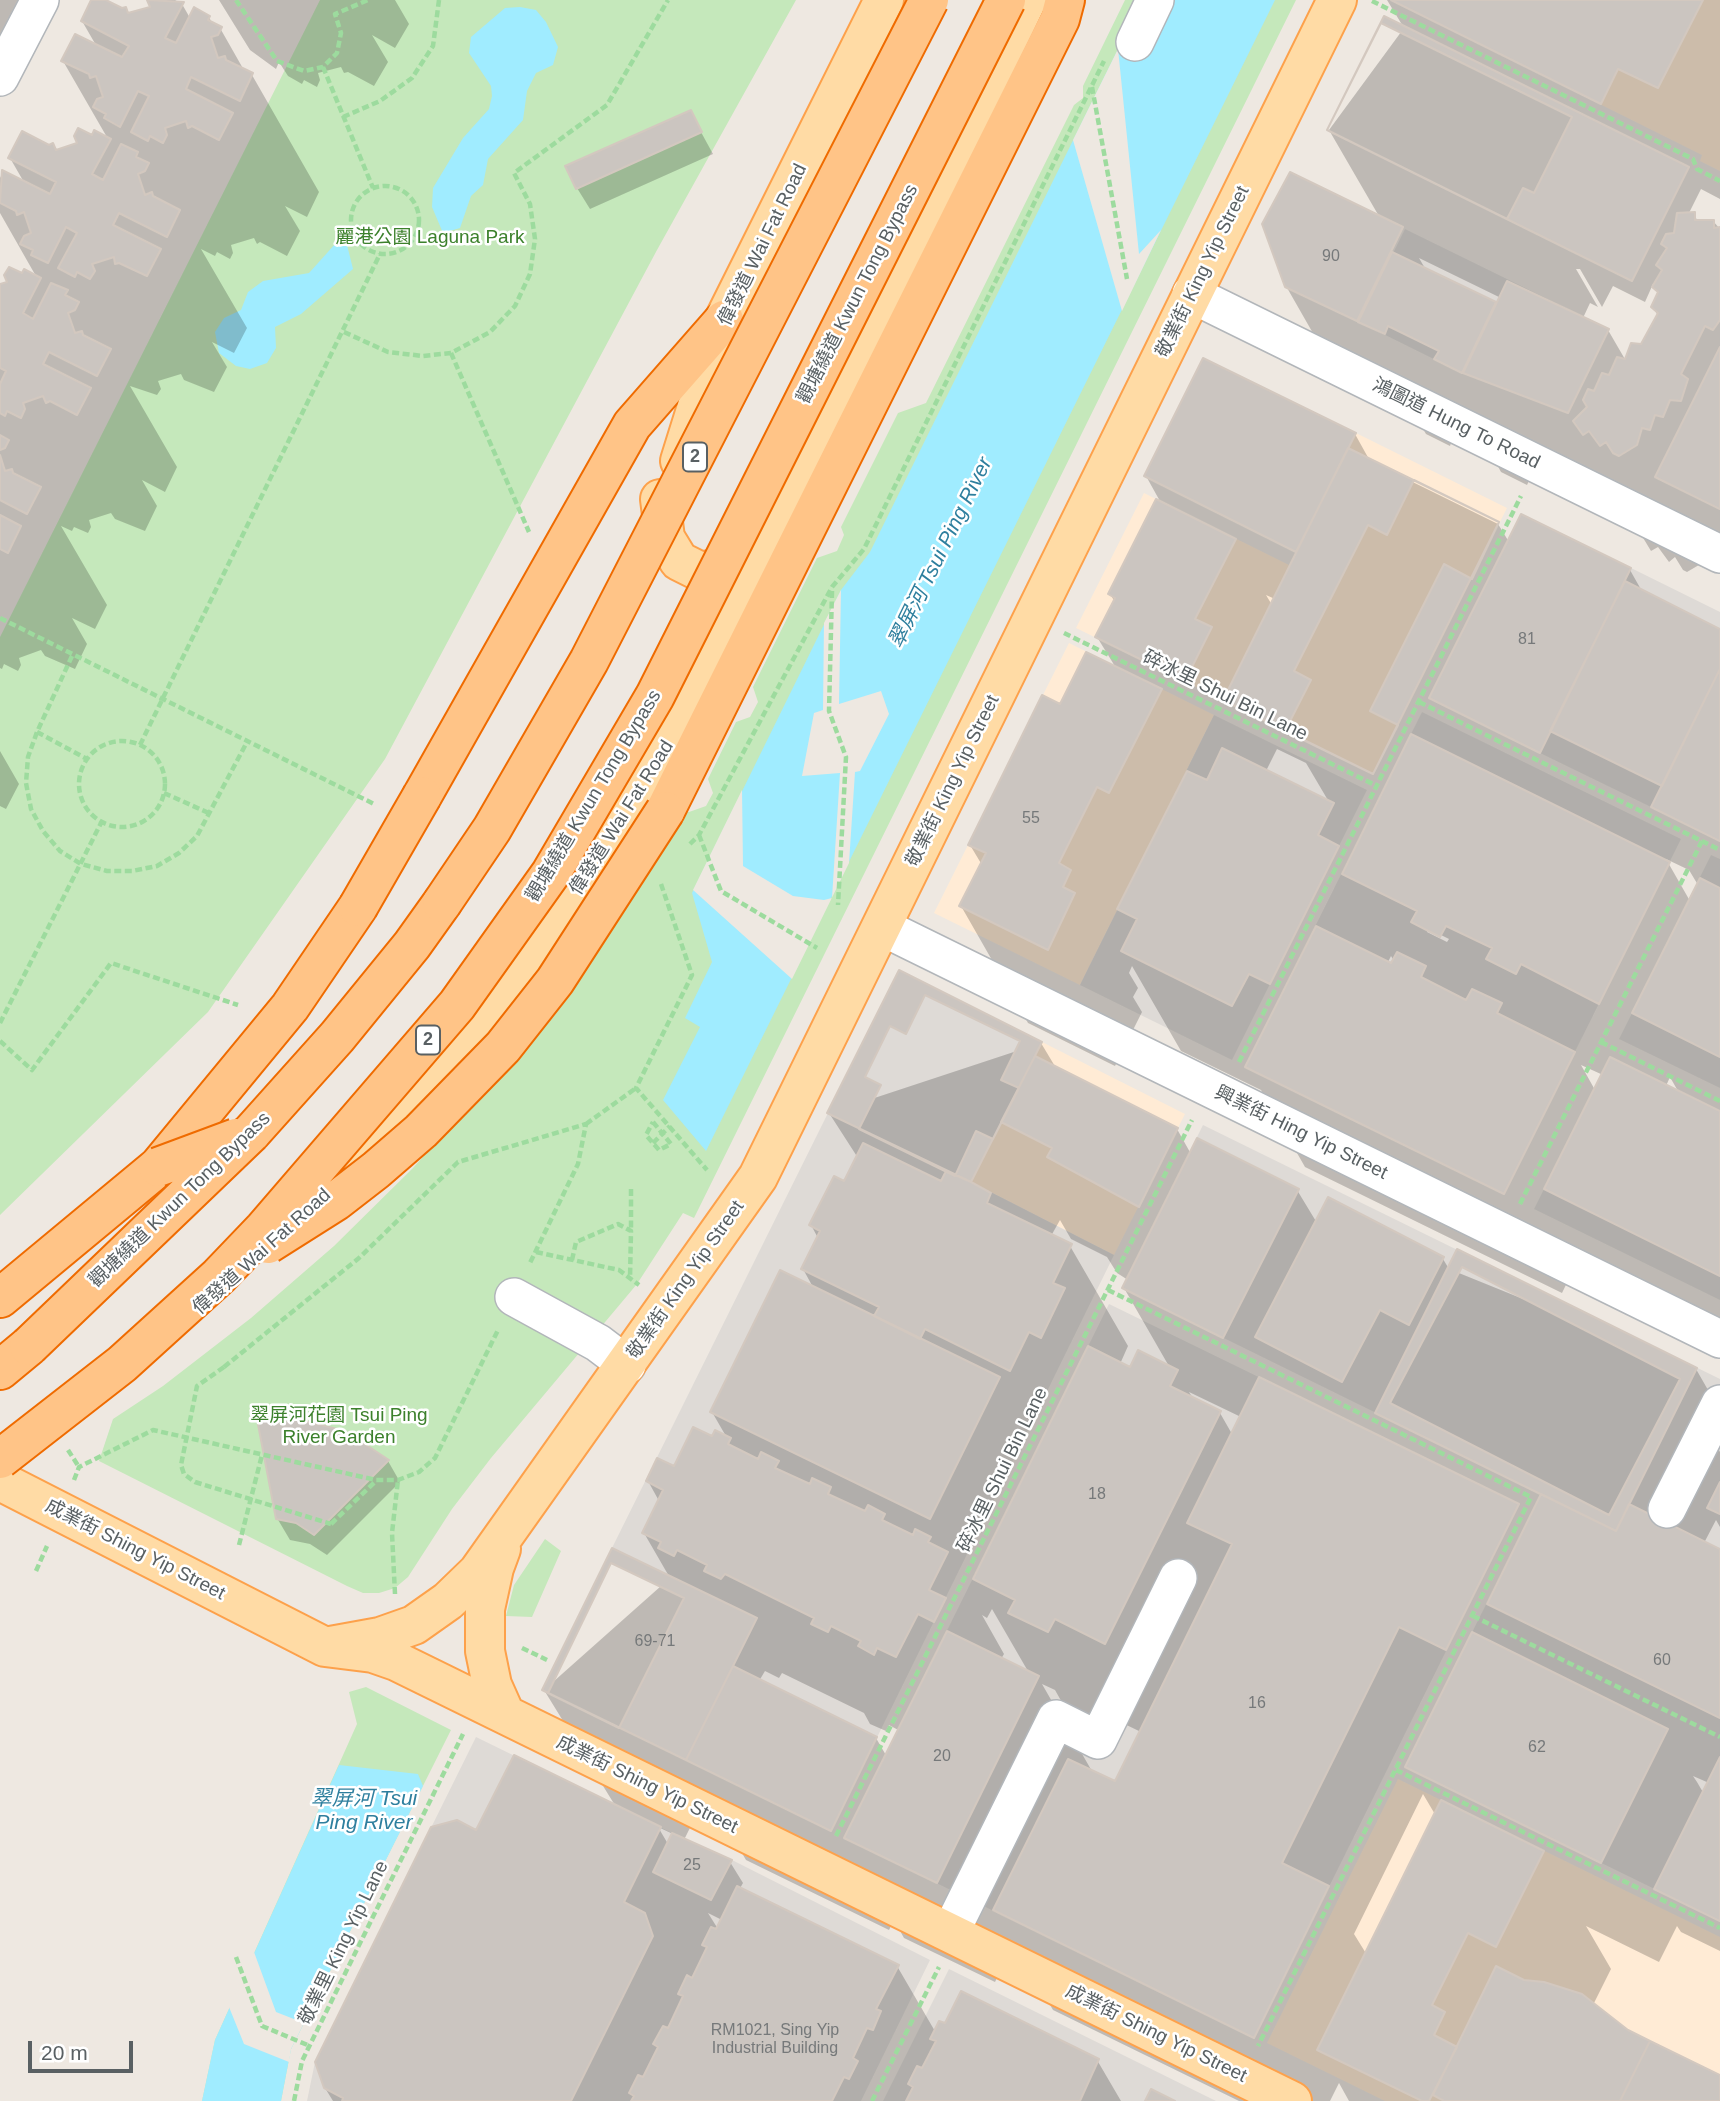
<!DOCTYPE html>
<meta charset="utf-8">
<style>
body{margin:0}
#map{position:relative;width:1720px;height:2101px;overflow:hidden;background:#eee8e1;font-family:Helvetica,sans-serif}
canvas{display:block}
.scale{position:absolute;left:28px;top:2041px;width:105px;height:32px;box-sizing:border-box;border:4px solid #596063;border-top:0;padding-left:9px;font-size:21px;line-height:24px;white-space:nowrap;color:#596063;-webkit-text-stroke:5px #fff;paint-order:stroke}
</style>
<div id="map">
<canvas width="1720" height="2101"></canvas>
<div class="scale">20 m</div>
</div>
<script>
const c = document.querySelector('canvas').getContext('2d');
c.lineJoin = 'round';
function fill(path, color) {
  c.fillStyle = color;
  c.fill(path, 'evenodd');
}
function poly(rows) {
  const path = new Path2D();
  for (const r of rows) {
    if (r.length === 3) {
      path.moveTo(r[0] + r[2], r[1]);
      path.arc(r[0], r[1], r[2], 0, 2 * Math.PI);
      continue;
    }
    path.moveTo(r[0], r[1]);
    for (let i = 2; i < r.length; i += 2) path.lineTo(r[i], r[i + 1]);
  }
  return path;
}
function stroke(path, color, width, dash) {
  c.strokeStyle = color;
  c.lineWidth = width;
  c.lineCap = dash ? 'butt' : 'round';
  c.setLineDash(dash || []);
  c.stroke(path);
}
function write(font, color, halo, rows, align = 'center') {
  c.font = font + ' Helvetica,"Noto Sans TC",sans-serif';
  c.lineWidth = 5;
  c.setLineDash([]);
  c.textBaseline = 'middle';
  c.strokeStyle = halo;
  c.fillStyle = color;
  for (const [text, x, y, turn = 0] of rows) {
    c.save();
    c.translate(x, y);
    c.rotate((+turn || 0) * Math.PI / 180);
    c.textAlign = isNaN(turn) ? turn : align;
    if (halo) c.strokeText(text, 0, 0);
    c.fillText(text, 0, 0);
    c.restore();
  }
}
fill(poly([
 [1391,0,1720,0,1720,171,1700,161,1702,155],
 [1356,433,1507,508,1373,774,1076,628,1144,493,1289,565],
 [1069,643,1214,715,1080,985,934,913],
 [1042,1042,1185,1114,1114,1255,971,1182],
 [1398,1779,1720,1937,1720,2101,1385,2101,1267,2043]
]), '#ffebd5');
fill(poly([
 [1405,229,1609,329,1568,413,1463,373,1483,330,1462,373,1359,322],
 [1631,568,1720,612,1720,669,1651,807,1540,753],
 [1422,712,1681,839,1504,1194,1245,1067],
 [1214,715,1367,790,1232,1060,1080,985],
 [1711,855,1720,859,1720,1088,1619,1039],
 [899,970,1042,1042,971,1182,1114,1255,831,1831,686,1760,756,1618,612,1548],
 [1610,1057,1720,1111,1720,1300,1534,1209],
 [1203,1125,1720,1379,1720,1482,1707,1508,1720,1514,1720,1921,1405,1767,1541,1494,1122,1288],
 [1109,1304,1519,1504,1254,2038,844,1838],
 [476,1737,672,1833,653,1872,711,1900,732,1860,930,1960,861,2101,307,2101,315,2062],
 [949,1969,1216,2101,883,2101]
]), '#dedad6');
fill(poly([
 [320,0,796,0,657,250,385,759,208,1012,0,1215,0,637],
 [1125,0,1296,0,694,1218,683,1213,637,1284,491,1458,452,1509,408,1577,395,1588,379,1593,363,1593,347,1586,99,1461,113,1419,163,1386,251,1318,334,1246,413,1168,486,1086,669,802,689,812,706,806,713,793,708,779,736,722,750,717,758,702,753,687,817,558,837,551,844,535,841,527,898,413,926,403,1074,105,1083,98,1083,86],
 [545,1539,561,1551,532,1617,506,1616,514,1585],
 [366,1687,451,1730,291,2049,281,2101,202,2101,215,2040,357,1724,349,1692]
]), '#c5e8bb');
fill(poly([
 [1169,0,1275,0,706,1151,663,1100,700,1027,685,1018,712,962,692,893,841,590,870,552,1124,37],
 [520,7,536,10,546,22,558,47,553,65,536,73,527,91,523,120,488,159,483,185,471,196,460,228,443,233,432,207,433,188,463,138,489,109,492,96,491,86,469,53,471,37,505,8],
 [336,243,347,245,353,269,301,314,275,327,276,348,267,363,250,369,236,366,219,353,215,332,224,318,241,310,248,292,263,281,309,273],
 [339,1765,418,1774,423,1786,291,2049,281,2101,202,2101,215,2040]
]), '#a0ecff');
fill(poly([
 [1118,49,1139,254,1161,230,1122,311,1073,140],
 [841,590,839,704,881,691,889,714,860,771,855,772,849,863,792,979,693,890,742,790,743,866,793,896,824,900,832,898,840,773,802,776,814,713,823,710,824,623],
 [254,1952,276,2012,304,2023,291,2049,289,2062,244,2044,229,2007]
]), '#eee8e1');
fill(poly([
 [0,0,34,0,0,65],
 [93,0,102,0,129,15,152,8,149,0,175,0,182,4,190,18,209,17,213,25,220,28,245,72,252,75,319,192,307,217,285,206,300,231,287,256,260,242,257,244,254,238,231,245,233,253,230,259,217,252,215,256,201,249,247,328,234,353,212,342,227,367,214,392,184,380,181,374,158,381,161,389,157,395,130,386,177,467,165,492,142,480,157,506,145,531,115,519,111,513,89,520,91,527,88,533,74,527,72,531,61,526,107,605,95,629,72,618,87,644,75,669,45,656,41,650,19,658,21,665,18,671,4,664,2,669,0,668,0,286,23,276,37,278,0,213,0,178,3,172,25,184,10,158,56,152,93,137,108,139,63,61,97,47,82,21],
 [219,0,395,0,409,24,395,48,372,35,388,62,374,86,348,72,344,73,341,67,318,73,320,80,317,87,304,80,302,84,288,76,279,62,276,69,250,50],
 [1387,0,1720,0,1720,199,1701,189,1688,215,1694,214,1698,222,1713,221,1720,229,1720,567,1704,562,1687,572,1683,570,1675,557,1669,562,1658,547,1651,551,1616,493,1537,464,1527,485,1501,472,1493,457,1453,438,1450,446,1426,434,1406,400,1334,370,1286,286,1380,218,1329,130,1404,28],
 [1419,258,1501,298,1497,307,1426,270],
 [1576,269,1580,269,1602,307,1613,286,1645,302,1653,284,1659,295,1653,307,1658,316,1642,346,1626,361,1608,330,1583,318,1590,303,1598,307],
 [690,112,713,154,590,209,577,188],
 [1355,434,1370,461,1498,524,1509,542,1630,570,1643,593,1720,631,1720,1347,1582,1252,1562,1293,1305,1167,1261,1090,1181,1051,1132,966,1129,973,1138,988,1133,997,1142,1012,1115,1066,1028,1023,961,906,982,865,970,845,1061,706,1116,668,1097,637,1115,602,1110,594,1161,503,1146,476],
 [1266,595,1275,599,1272,605],
 [1277,749,1306,763,1329,802,1266,771],
 [1666,859,1689,870,1698,885,1690,901],
 [1427,928,1449,939,1447,942,1427,932],
 [1391,956,1394,961,1391,965,1387,964],
 [1581,1065,1603,1075,1595,1090],
 [1670,1077,1679,1093,1666,1086],
 [0,751,19,784,6,809,0,806],
 [1041,1043,1056,1068,1177,1129,1191,1154,1297,1190,1317,1223,1443,1259,1449,1269,1696,1369,1720,1411,1710,1434,1720,1452,1720,1527,1716,1520,1704,1543,1720,1551,1720,1951,1681,1932,1677,1926,1659,1962,1586,1926,1611,1969,1593,2005,1627,2032,1720,2077,1720,2101,1349,2101,1339,2083,1330,2101,1239,2101,1053,2010,1014,1943,995,1982,904,1938,894,1920,889,1930,746,1860,707,1793,684,1840,730,1862,743,1883,739,1890,897,1966,936,2033,1097,2060,1121,2101,333,2101,325,2088,477,1832,616,1807,544,1690,670,1578,644,1533,659,1501,648,1481,675,1468,712,1439,727,1438,712,1412,814,1289,803,1269,818,1238,811,1225,845,1183,858,1158,829,1113],
 [1060,1220,1071,1239,1107,1257,1117,1273,1128,1280,1124,1288,1170,1368,1131,1369,1120,1364,1128,1346,1070,1246,1051,1236],
 [1189,1392,1241,1417,1232,1434,1220,1413,1194,1400],
 [992,1609,1029,1673,1001,1659,1004,1654,982,1615,987,1618],
 [765,1671,779,1678,782,1673,864,1713,870,1724,886,1731,889,1725,900,1731,887,1757,876,1738,759,1681],
 [1042,1684,1055,1690,1068,1713,1106,1731,1112,1718,1141,1732,1115,1784,1093,1773],
 [1693,1776,1709,1783,1704,1794,1697,1782],
 [1423,1794,1436,1816,1367,1955,1354,1934],
 [658,1827,673,1834,668,1844],
 [708,1913,722,1920,718,1929],
 [293,1420,328,1426,360,1440,388,1461,400,1482,327,1555,310,1544,290,1540,277,1518]
]), '#0003');
const building = poly([
 [91,0,106,0,122,8,126,7,128,13,150,7,147,0,184,2,165,38,176,43,194,7,210,16,208,20,222,27,218,35,211,37,218,58,225,56,226,60,253,73,240,101,191,77,186,89,233,113,219,140,192,126,188,128,186,121,165,128,167,135,163,143,150,136,148,141,131,132,149,96,138,91,120,127,104,118,106,114,93,107,97,99,103,97,96,76,90,78,89,74,61,61,75,34,122,57,129,46,81,21,91,0],
 [1391,0,1703,0,1658,88,1618,69,1601,104,1391,0],
 [1384,16,1689,167,1632,281,1327,130,1384,16],
 [1381,23,1572,117,1534,193,1523,188,1507,219,1327,130,1381,23],
 [691,110,702,132,576,189,565,166,691,110],
 [78,128,92,135,94,130,111,139,92,174,103,180,121,144,138,152,136,157,149,163,145,171,138,174,145,195,152,192,153,196,180,210,167,237,119,213,113,225,161,249,147,276,119,263,115,264,114,257,92,264,95,271,90,279,77,272,75,277,58,268,77,233,66,227,48,263,31,255,33,250,20,244,24,236,31,233,24,212,17,215,16,211,0,203,2,170,50,194,56,182,8,158,22,131,49,145,53,143,56,150,77,143,74,136,78,128],
 [1290,172,1403,227,1357,321,1285,287,1262,224,1290,172],
 [1695,212,1695,220,1714,220,1714,228,1720,227,1720,320,1713,330,1705,326,1681,374,1688,379,1681,401,1670,400,1663,417,1655,415,1650,430,1642,428,1637,445,1619,456,1613,453,1606,442,1600,446,1589,431,1583,435,1573,421,1587,407,1583,400,1588,389,1594,391,1602,373,1609,375,1617,357,1625,359,1631,343,1641,344,1658,313,1651,307,1658,292,1652,287,1662,270,1656,265,1667,248,1661,244,1666,234,1674,233,1677,213,1695,212],
 [1392,252,1496,302,1462,373,1434,359,1439,351,1388,326,1385,334,1358,322,1392,252],
 [9,267,22,273,24,269,41,278,23,313,33,319,51,283,68,290,65,295,79,302,75,310,68,313,75,333,82,331,83,335,111,349,97,376,49,352,43,364,91,388,77,415,50,401,46,403,43,396,23,403,25,409,21,418,7,411,5,416,0,413,0,384,6,371,0,368,0,284,7,282,4,275,9,267],
 [1507,281,1609,329,1568,413,1463,373,1507,281],
 [1720,347,1720,509,1655,477,1720,347],
 [1203,358,1356,433,1296,552,1144,476,1203,358],
 [0,435,9,440,5,448,0,450,0,435],
 [1348,448,1499,522,1373,774,1223,700,1348,448],
 [0,455,5,471,12,469,13,473,41,487,27,514,0,500,0,455],
 [1414,480,1499,522,1472,579,1444,564,1370,711,1398,725,1373,774,1285,731,1311,680,1294,671,1368,525,1387,535,1414,480],
 [1156,499,1236,539,1195,619,1212,627,1185,681,1095,637,1115,598,1108,594,1156,499],
 [1521,514,1631,568,1540,753,1429,698,1521,514],
 [0,515,21,526,8,553,0,549,0,515],
 [1625,581,1720,629,1720,669,1662,786,1550,731,1625,581],
 [1086,652,1162,689,1109,793,1097,787,1059,863,1071,870,1063,887,1075,893,1048,950,959,906,986,853,968,845,1042,695,1060,704,1086,652],
 [1720,669,1720,841,1651,807,1720,669],
 [1411,734,1670,862,1599,1004,1521,964,1516,974,1486,959,1492,948,1446,926,1440,937,1411,922,1417,911,1342,874,1411,734],
 [1222,748,1334,803,1318,835,1339,846,1270,984,1249,974,1232,1006,1121,951,1137,919,1117,909,1187,771,1207,780,1222,748],
 [1700,878,1720,888,1720,1057,1632,1013,1700,878],
 [1316,926,1391,963,1397,952,1426,966,1421,977,1466,1000,1472,989,1502,1003,1497,1013,1575,1052,1504,1194,1245,1067,1316,926],
 [899,970,1042,1042,971,1182,827,1113,899,970],
 [925,995,1020,1041,1001,1080,1019,1088,993,1139,976,1131,955,1176,859,1129,881,1085,865,1077,890,1026,906,1034,925,995],
 [1035,1056,1178,1128,1139,1207,1047,1157,1052,1148,1001,1122,1035,1056],
 [1610,1057,1720,1111,1720,1276,1544,1189,1610,1057],
 [1197,1138,1299,1189,1223,1338,1122,1288,1197,1138],
 [863,1143,941,1181,946,1171,971,1182,991,1193,987,1203,1072,1244,1053,1283,1065,1288,1041,1338,1029,1332,1010,1371,925,1329,920,1339,874,1316,879,1307,801,1269,820,1231,809,1225,834,1176,844,1181,863,1143],
 [1328,1197,1444,1257,1409,1325,1380,1310,1342,1382,1255,1337,1328,1197],
 [1457,1249,1697,1368,1616,1531,1375,1413,1457,1249],
 [1462,1267,1680,1379,1609,1515,1390,1403,1462,1267],
 [780,1270,1000,1377,930,1519,710,1412,780,1270],
 [1088,1346,1130,1367,1138,1350,1178,1370,1170,1386,1221,1411,1105,1644,1055,1619,1048,1632,1008,1613,1015,1600,973,1579,1088,1346],
 [1259,1377,1519,1504,1446,1650,1399,1627,1282,1863,1329,1886,1254,2038,993,1910,1068,1759,1115,1781,1232,1544,1187,1523,1259,1377],
 [293,1418,345,1431,389,1460,314,1535,296,1523,276,1519,257,1419,293,1418],
 [693,1427,712,1436,715,1430,731,1438,728,1444,758,1459,761,1452,779,1461,775,1468,810,1484,812,1478,831,1487,828,1494,865,1511,868,1505,885,1514,882,1520,913,1535,915,1529,931,1537,928,1542,948,1552,929,1590,946,1598,934,1622,918,1614,896,1657,877,1648,874,1655,858,1646,861,1641,831,1626,828,1632,811,1624,814,1618,725,1574,721,1579,704,1571,707,1565,677,1550,674,1556,658,1548,661,1542,642,1533,663,1490,646,1481,657,1458,674,1466,693,1427],
 [1720,1482,1720,1514,1707,1508,1720,1482],
 [1541,1494,1616,1531,1629,1504,1720,1549,1720,1718,1487,1604,1541,1494],
 [612,1548,757,1618,686,1760,542,1690,612,1548],
 [611,1563,684,1598,619,1728,548,1693,611,1563],
 [947,1631,1039,1676,937,1883,844,1838,947,1631],
 [1472,1632,1668,1729,1601,1863,1405,1767,1472,1632],
 [733,1666,877,1737,831,1831,686,1760,733,1666],
 [514,1755,661,1827,624,1902,645,1913,653,1936,571,2101,342,2101,343,2098,324,2088,315,2062,431,1827,457,1820,476,1830,514,1755],
 [1720,1757,1720,1921,1654,1889,1720,1757],
 [1441,1800,1544,1851,1496,1947,1468,1933,1432,2005,1445,2012,1434,2035,1457,2047,1429,2101,1422,2101,1317,2050,1441,1800],
 [672,1833,732,1860,711,1900,653,1872,672,1833],
 [737,1886,899,1965,876,2009,881,2011,873,2030,867,2028,853,2058,858,2061,849,2079,844,2077,832,2101,631,2101,634,2096,629,2093,638,2075,643,2077,658,2047,653,2044,663,2026,668,2028,683,1996,678,1994,687,1975,692,1978,707,1947,702,1945,711,1927,716,1929,737,1886],
 [1496,1966,1524,1980,1544,1982,1582,1994,1628,2030,1650,2041,1620,2101,1444,2101,1433,2095,1496,1966],
 [961,1991,1099,2059,1080,2101,906,2101,913,2087,908,2084,917,2066,922,2068,936,2041,930,2039,939,2021,945,2023,961,1991],
 [1650,2041,1720,2075,1720,2101,1620,2101,1650,2041],
 [1151,2089,1175,2101,1145,2101,1151,2089]
]);
fill(building, '#cbc5c0');
stroke(building, '#d3c8bf', 2);
const minor = poly([
 [1135,42,1155,0],
 [0,77,40,0],
 [1191,294,1720,554],
 [882,927,1720,1339],
 [514,1297,598,1343,627,1365],
 [1667,1509,1720,1404],
 [950,1933,1056,1719,1098,1740,1178,1578]
]);
const major = poly([
 [680,461,724,320,884,0],
 [660,499,665,538,679,561,701,572,736,564,746,558],
 [341,1180,397,1123,480,1025,575,894,682,720,1027,0],
 [0,1481,325,1647,373,1653,396,1661,1292,2101],
 [501,1549,494,1568,485,1609,485,1651,492,1685,505,1714],
 [325,1647,380,1637,414,1625,448,1601,478,1572,758,1177,1337,0]
]);
const highway = poly([
 [422,796,632,425,724,320],
 [665,811,1060,19,1065,0],
 [251,1133,337,1037,412,945,442,903],
 [0,1298,158,1167,290,1007,358,907],
 [0,1370,29,1346]
]);
stroke(minor, '#b2b6ba', 40);
stroke(major, '#fda14b', 42);
stroke(highway, '#ef6b00', 42);
stroke(poly([
 [236,0,277,61,304,71,323,67,337,53,341,33,335,14,368,0],
 [1372,1,1693,159,1697,169,1720,181],
 [323,67,373,188],
 [1092,87,1127,279],
 [343,117,380,101,412,78,433,46,439,0],
 [385,220,34],
 [344,332,388,352,423,356,451,353,490,332,515,306,530,274,535,239,530,204,514,173,607,105,668,0],
 [451,353,529,532],
 [832,591,829,711,846,757,838,905],
 [0,618,376,805],
 [1064,633,1377,786],
 [72,656,37,732,28,757,26,783,31,809,43,831,60,851,81,864,107,871,132,871,157,866,179,853,197,836,247,742],
 [1419,702,1720,850],
 [37,732,87,759],
 [122,784,43],
 [140,745,380,254],
 [164,793,211,814],
 [699,835,721,891,817,948],
 [690,844,699,835,832,587,864,549,1104,61],
 [661,884,692,975,636,1088,707,1170],
 [0,1023,101,823],
 [0,1041,32,1070,111,963,238,1005],
 [1601,1042,1720,1101],
 [1239,1062,1521,496],
 [653,1122,671,1144,659,1150,646,1135,653,1122],
 [586,1124,636,1088],
 [653,1143,670,1126],
 [631,1189,631,1230],
 [1520,1204,1702,841],
 [536,1252,619,1270,639,1285],
 [572,1260,576,1242,618,1224,631,1231,630,1279],
 [1108,1290,1531,1497,1258,2046],
 [224,1367,359,1258,458,1162,586,1124,578,1164,529,1265],
 [68,1450,79,1467],
 [74,1480,79,1467,153,1430,376,1480,398,1480,419,1472,435,1458,498,1330],
 [331,1524,376,1481],
 [239,1545,262,1455],
 [36,1571,47,1546],
 [395,1594,392,1533,398,1480],
 [1473,1616,1720,1737],
 [522,1648,547,1660],
 [1396,1770,1720,1928],
 [836,1836,1192,1120],
 [236,1957,262,2026,310,2046],
 [294,2101,302,2061,463,1734],
 [872,2101,939,1967]
]), '#9ddb9e', 4.5, [7, 3.5]);
stroke(minor, '#fff', 37);
stroke(major, '#ffdba5', 38);
stroke(highway, '#ffc487', 38);
const highwayBridge = poly([
 [442,903,492,829,589,661,929,0],
 [358,907,422,796],
 [158,1167,236,1138],
 [268,1244,336,1201,376,1170,421,1131,503,1047,555,981,665,811],
 [29,1346,251,1133],
 [0,1459,122,1364,219,1276,264,1229,457,1005,551,873,655,696,1006,0]
]);
stroke(highwayBridge, '#ef6b00', 42, []);
stroke(poly([
 [224,1367,197,1386,181,1465,184,1474,195,1482,331,1524]
]), '#9ddb9e', 4.5, [7, 3.5]);
stroke(highwayBridge, '#ffc487', 38);
write('16px', '#76797a', null, [
 ["90",1331,257],
 ["81",1527,640],
 ["55",1031,819],
 ["18",1097,1495],
 ["69-71",655,1642],
 ["60",1662,1661],
 ["16",1257,1704],
 ["62",1537,1748],
 ["20",942,1757],
 ["25",692,1866],
 ["RM1021, Sing Yip",775,2031],
 ["Industrial Building",775,2049]
]);
for (const [x, y, w] of [
 [695,457,24],
 [428,1040,24]
]) {
  const box = new Path2D();
  box.roundRect(x - w / 2, y - 14.5, w, 29, 5);
  c.fillStyle = '#fff';
  c.fill(box);
  stroke(box, '#596063', 2);
}
write('bold 18px', '#596063', null, [
 ["2",695,457],
 ["2",428,1040]
]);
write('19px', '#3c812c', '#fff', [
 ["麗港公園 Laguna Park",430,238],
 ["翠屏河花園 Tsui Ping",339,1416],
 ["River Garden",339,1438]
]);
write('19px', '#596063', '#fff', [
 ["偉發道 Wai Fat Road",763,245,-64],
 ["敬業街 King Yip Street",1203,272,-64],
 ["觀塘繞道 Kwun Tong Bypass",858,294,-63],
 ["鴻圖道 Hung To Road",1456,424,26],
 ["碎冰里 Shui Bin Lane",1225,696,26],
 ["敬業街 King Yip Street",953,781,-64],
 ["觀塘繞道 Kwun Tong Bypass",594,796,-59],
 ["偉發道 Wai Fat Road",622,818,-58],
 ["興業街 Hing Yip Street",1301,1133,26],
 ["觀塘繞道 Kwun Tong Bypass",180,1200,-44],
 ["偉發道 Wai Fat Road",262,1252,-42],
 ["敬業街 King Yip Street",686,1280,-55],
 ["碎冰里 Shui Bin Lane",1003,1470,-64],
 ["成業街 Shing Yip Street",135,1550,27],
 ["成業街 Shing Yip Street",647,1785,26],
 ["敬業里 King Yip Lane",344,1943,-64],
 ["成業街 Shing Yip Street",1156,2034,26]
]);
write('italic 21px', '#2e7f9e', '#fff', [
 ["翠屏河 Tsui Ping River",941,553,-64],
 ["翠屏河 Tsui",364,1799],
 ["Ping River",364,1823]
]);
</script>
